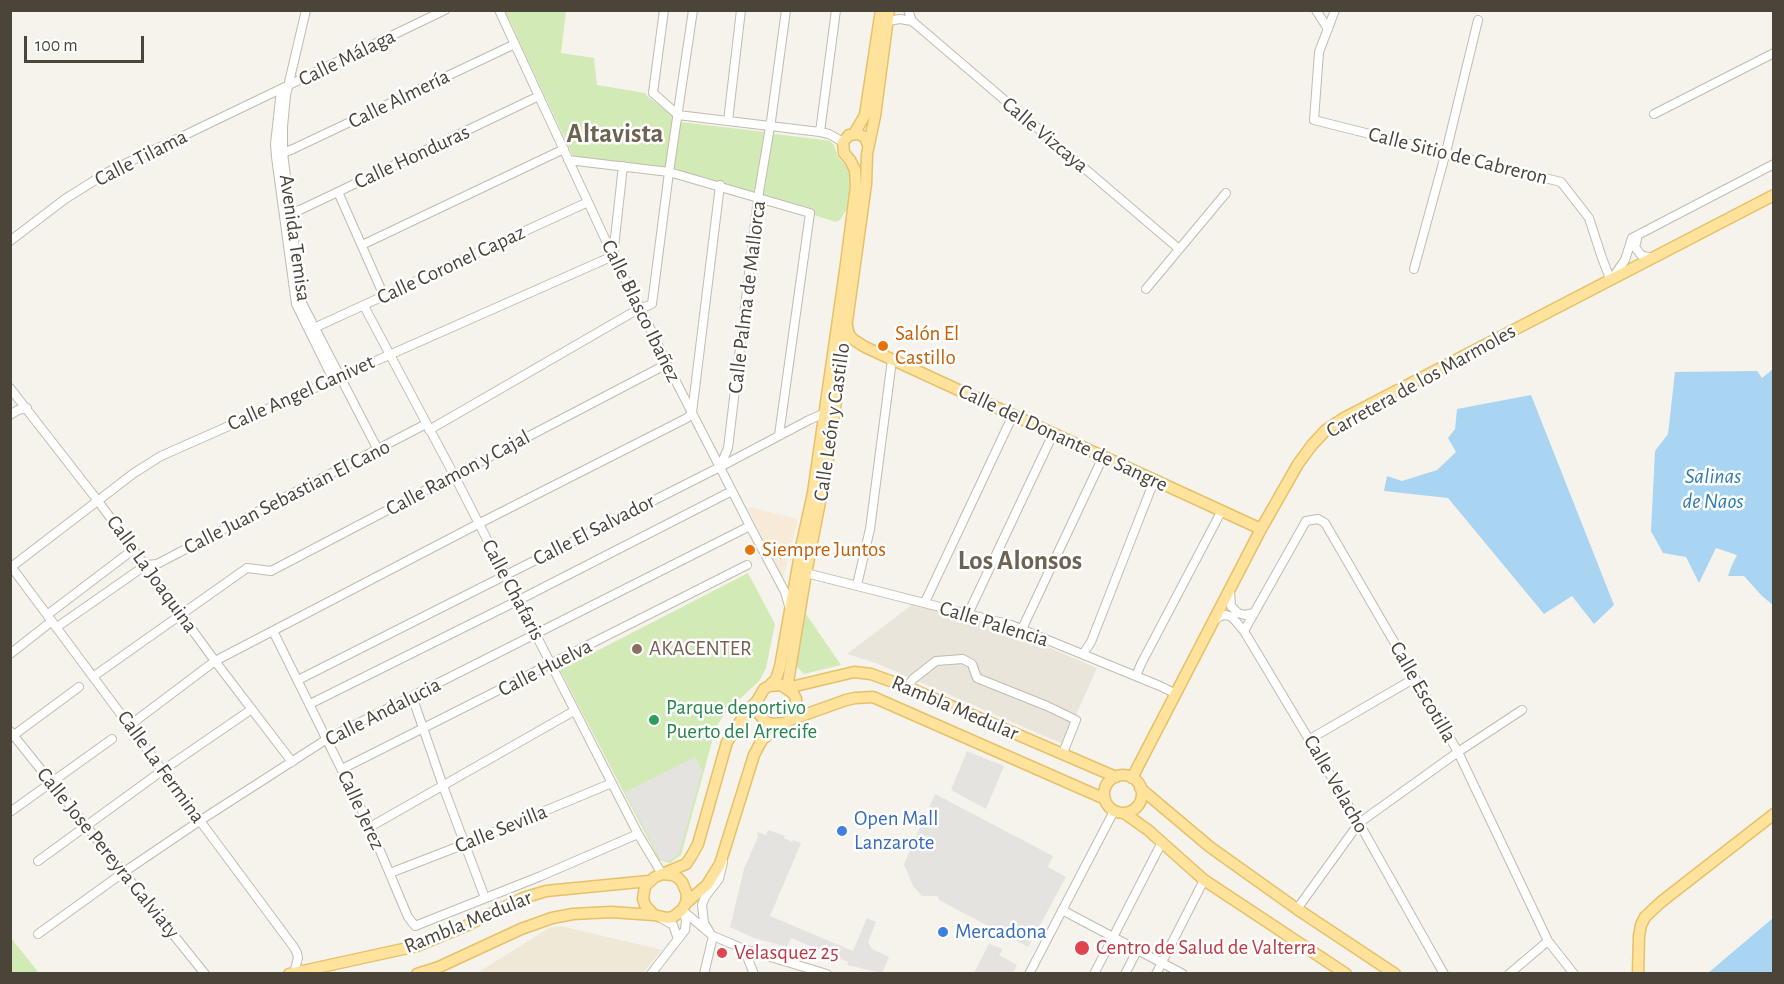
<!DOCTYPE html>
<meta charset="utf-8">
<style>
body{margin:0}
#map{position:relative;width:1784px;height:984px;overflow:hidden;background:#f6f3ec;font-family:"Alegreya Sans",sans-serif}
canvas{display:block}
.frame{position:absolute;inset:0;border:12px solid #4b4439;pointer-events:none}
.scale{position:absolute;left:24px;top:36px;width:120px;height:27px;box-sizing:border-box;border:3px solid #4b4439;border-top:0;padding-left:8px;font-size:18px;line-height:21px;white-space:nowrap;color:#4b4439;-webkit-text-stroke:4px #fff;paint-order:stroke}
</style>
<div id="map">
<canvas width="1784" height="984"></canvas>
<div class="frame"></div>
<div class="scale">100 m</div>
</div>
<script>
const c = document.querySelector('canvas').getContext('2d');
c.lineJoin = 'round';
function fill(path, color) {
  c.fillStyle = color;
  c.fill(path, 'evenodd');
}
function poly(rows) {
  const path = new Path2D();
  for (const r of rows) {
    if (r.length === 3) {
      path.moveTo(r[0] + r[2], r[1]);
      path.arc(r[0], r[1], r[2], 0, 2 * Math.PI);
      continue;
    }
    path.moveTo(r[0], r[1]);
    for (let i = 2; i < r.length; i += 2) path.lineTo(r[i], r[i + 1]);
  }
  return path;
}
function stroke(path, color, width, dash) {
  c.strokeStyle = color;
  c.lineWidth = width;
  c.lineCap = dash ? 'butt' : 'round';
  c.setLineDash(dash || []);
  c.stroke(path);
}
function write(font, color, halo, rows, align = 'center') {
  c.font = font + ' "Alegreya Sans",sans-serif';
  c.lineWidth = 5;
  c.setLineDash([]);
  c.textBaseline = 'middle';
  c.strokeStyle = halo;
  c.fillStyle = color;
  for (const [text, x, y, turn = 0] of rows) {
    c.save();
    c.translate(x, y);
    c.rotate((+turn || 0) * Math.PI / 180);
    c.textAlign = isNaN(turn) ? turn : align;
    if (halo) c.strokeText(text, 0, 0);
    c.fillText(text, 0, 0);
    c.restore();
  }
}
fill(poly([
 [913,604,1013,632,1097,668,1063,744,876,663,847,654]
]), '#eae5da');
fill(poly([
 [749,507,798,519,783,578,748,509]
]), '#f7ead8');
fill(poly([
 [561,926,662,950,643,973,477,973,549,928]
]), '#efe8d6');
fill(poly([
 [505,11,566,11,561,53,594,58,597,85,645,93,648,97,673,116,666,169,573,156],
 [680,122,765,132,754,193,673,170],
 [775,134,824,140,830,141,834,145,838,157,848,168,852,178,849,205,841,219,836,222,814,215,814,209,762,194,773,135],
 [748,573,775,624,766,668,760,680,726,712,716,727,681,855,670,863,659,860,560,670],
 [804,611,841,665,804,674,796,666],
 [10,938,11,938,39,973,11,973]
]), '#d2eab5');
fill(poly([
 [967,751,1004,766,986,809,951,790],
 [695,757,702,771,679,854,669,861,660,859,625,792],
 [935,794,1053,856,1048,867,1066,877,1028,947,939,900,938,896,922,896,913,886,904,864],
 [768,830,785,836,784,838,792,842,793,840,801,843,770,916,853,951,867,918,876,922,868,942,872,949,889,957,882,973,847,965,848,962,791,938,787,947,754,938,730,927,744,869,758,837,757,832,766,835],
 [989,944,1003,949,999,955,1017,965,1013,973,974,973]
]), '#e5e3e0');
fill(poly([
 [1773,369,1773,605,1762,596,1744,576,1728,576,1732,565,1737,555,1716,548,1699,583,1686,557,1663,553,1651,531,1655,451,1668,434,1675,372,1757,371,1762,378],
 [1531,395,1614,605,1594,624,1572,596,1544,614,1448,498,1384,491,1387,476,1402,481,1437,470,1456,452,1448,438,1455,429,1457,409],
 [1773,918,1773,973,1708,973]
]), '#a9d4f2');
const minor = poly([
 [306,10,286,95,283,127,283,153,302,303,378,450],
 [499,10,613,256,641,309,667,364,750,526,785,592,789,606],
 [664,10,653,93,678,115,820,132,829,134,843,142],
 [908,10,912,21,1179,249],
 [1316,10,1328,29],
 [1335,10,1319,52,1314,120,1561,182,1589,218,1602,258,1609,276,1607,282],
 [888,21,900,19,912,21],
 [281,90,275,144,276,157,296,304,333,379],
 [1654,114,1774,53],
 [728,121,741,10],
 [820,132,836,10],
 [283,153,293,149,515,44],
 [568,160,669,172,810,213,779,435],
 [338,192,384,296],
 [287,215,302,209,539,96],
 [1637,239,1635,247,1641,255,1652,258],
 [10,241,65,199,108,172,445,10],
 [362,245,564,149],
 [1414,269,1446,152,1478,20],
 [1613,277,1625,260,1632,238,1774,164],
 [1146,289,1226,193],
 [364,306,454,475,638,834,662,874],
 [314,328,588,202],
 [10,388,98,501,215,661,292,762],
 [10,415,18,410,27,408],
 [429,430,635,311,652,304,669,172,693,10],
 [720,467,728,448,758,198,771,121,786,10],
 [10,565,293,946,297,953,298,958,294,973],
 [146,565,157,564,426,424],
 [10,568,134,473,161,456,613,256,623,166],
 [806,573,1011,625,1160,686,1176,694],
 [857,585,870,529,892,360],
 [1230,591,1231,606,1238,613,1245,615,1254,613],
 [925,602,1013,415],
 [968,614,1053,434],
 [47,615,134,549],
 [1214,621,1220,616,1226,615,1232,617,1244,631,1359,823,1444,974],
 [57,627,146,565],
 [1022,629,1103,457],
 [273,631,370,827,408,917,415,926,541,876,638,834],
 [1244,631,1306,521,1318,519,1325,523,1458,752,1548,941,1574,974],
 [10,654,52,621],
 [1083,654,1091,642,1154,481],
 [94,676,247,568,271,571,667,364],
 [1136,676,1141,664,1221,512],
 [298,680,720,467,809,420,825,413],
 [907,687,913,679,936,661,963,659,972,664,977,678,1047,706,1076,720,1063,753],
 [412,696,443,786,485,898],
 [310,704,519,600,732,491],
 [130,725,215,661,478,524,687,418,692,413,720,185],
 [10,731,205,974],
 [14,735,79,687],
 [1310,739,1415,678],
 [342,769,747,565],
 [10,812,112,739],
 [370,827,574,711],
 [38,861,163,770,252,709],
 [390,873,465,844,612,783],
 [1297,909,1359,823,1458,752,1522,710],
 [682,910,713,936,744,949,827,974],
 [1062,910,1183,974],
 [661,918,673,925,678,939],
 [709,931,704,923,702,905,705,897,719,879,723,862],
 [38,934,124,872,201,820,327,739,750,526],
 [744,949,754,974],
 [651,974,685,930,686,920,683,911],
 [704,974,713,936],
 [1029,974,1114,811],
 [1094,974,1161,844],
 [1125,974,1138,949],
 [1156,974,1204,880],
 [1509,974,1548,941]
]);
const major = poly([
 [854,134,865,115,881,10],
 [847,326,849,335,854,340,865,347,1261,529],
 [769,686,776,679,780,667,802,543,813,493,846,264,856,186,855,170,850,160,844,153,843,142,849,135,858,134,865,137,868,145],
 [787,688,806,573,827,466,866,184,867,154,875,116,889,10],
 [787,688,854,672,871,674,907,687,1116,777],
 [790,720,794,714,796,707,796,699,793,693,781,685,769,686,764,689,757,701,757,709,760,715,765,721,771,724,785,723,790,720,846,700,855,698,873,697,1105,799],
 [1123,794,19],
 [1132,778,1261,529,1298,464,1312,445,1326,430,1344,418,1774,195],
 [1140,788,1210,847,1297,909,1395,974],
 [1124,813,1148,830,1204,880,1346,974],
 [662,874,672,875,677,877,682,882,687,894,686,903,682,910,673,917,667,918,654,915,645,905,643,899,645,886,655,877,686,864,692,855,698,844,727,742,745,714,757,701],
 [686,903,707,885,720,864,754,755,762,740,779,725],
 [289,974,417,946,468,925,523,898,546,891,649,881],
 [417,974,439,967,521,929,552,918,573,914,611,912,654,915],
 [1638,974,1639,936,1641,925,1645,917,1661,902,1774,814]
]);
stroke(minor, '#c2bbae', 10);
stroke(major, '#e6c16a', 13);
stroke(minor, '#fff', 8);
stroke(major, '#ffe39c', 10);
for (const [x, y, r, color] of [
 [883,346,6,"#e8710a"],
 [750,550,6,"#e8710a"],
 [637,649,6,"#8d6e63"],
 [654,720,6,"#2e9e5b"],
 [842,831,6,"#3f7fe0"],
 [943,932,6,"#3f7fe0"],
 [1082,948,8,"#e0444e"],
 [722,953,6,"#e0444e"]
]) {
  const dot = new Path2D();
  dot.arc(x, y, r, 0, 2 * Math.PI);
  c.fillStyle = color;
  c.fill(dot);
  stroke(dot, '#fff', 2);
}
write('21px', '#4b4439', '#fff', [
 ["Calle Málaga",347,58,-26],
 ["Calle Almería",399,99,-26],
 ["Calle Vizcaya",1045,135,40],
 ["Calle Sitio de Cabreron",1458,156,14],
 ["Calle Honduras",412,157,-25],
 ["Calle Tilama",141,158,-27],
 ["Avenida Temisa",295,238,82],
 ["Calle Coronel Capaz",451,265,-25],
 ["Calle Palma de Mallorca",747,297,-83],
 ["Calle Blasco Ibañez",641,311,64],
 ["Carretera de los Marmoles",1421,381,-29],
 ["Calle Angel Ganivet",301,393,-24],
 ["Calle León y Castillo",832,422,-82],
 ["Calle del Donante de Sangre",1063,438,25],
 ["Calle Ramon y Cajal",458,473,-28],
 ["Calle Juan Sebastian El Cano",287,497,-27],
 ["Calle El Salvador",594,530,-27],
 ["Calle La Joaquina",152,574,54],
 ["Calle Chafaris",513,590,62],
 ["Calle Palencia",994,624,17],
 ["Calle Huelva",545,668,-27],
 ["Calle Escotilla",1423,692,60],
 ["Rambla Medular",955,708,23],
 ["Calle Andalucia",383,712,-27],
 ["Calle La Fermina",161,767,54],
 ["Calle Velacho",1336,784,60],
 ["Calle Jerez",361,810,65],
 ["Calle Sevilla",501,829,-22],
 ["Calle Jose Pereyra Galviaty",108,853,51],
 ["Rambla Medular",468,922,-22]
]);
write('21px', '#c56008', '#fff', [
 ["Salón El",895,334],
 ["Castillo",895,358],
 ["Siempre Juntos",762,550]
], 'left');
write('21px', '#785e54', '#fff', [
 ["AKACENTER",649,649]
], 'left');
write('21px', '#27864d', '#fff', [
 ["Parque deportivo",666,708],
 ["Puerto del Arrecife",666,732]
], 'left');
write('21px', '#366cbe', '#fff', [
 ["Open Mall",854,819],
 ["Lanzarote",854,843],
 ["Mercadona",955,932]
], 'left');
write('21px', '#be3a42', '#fff', [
 ["Centro de Salud de Valterra",1096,948],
 ["Velasquez 25",734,953]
], 'left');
write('italic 22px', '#2e7ab2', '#fff', [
 ["Salinas",1713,476],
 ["de Naos",1713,501]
]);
write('bold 27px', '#6e6250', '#fff', [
 ["Altavista",615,134],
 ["Los Alonsos",1020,561]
]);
</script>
